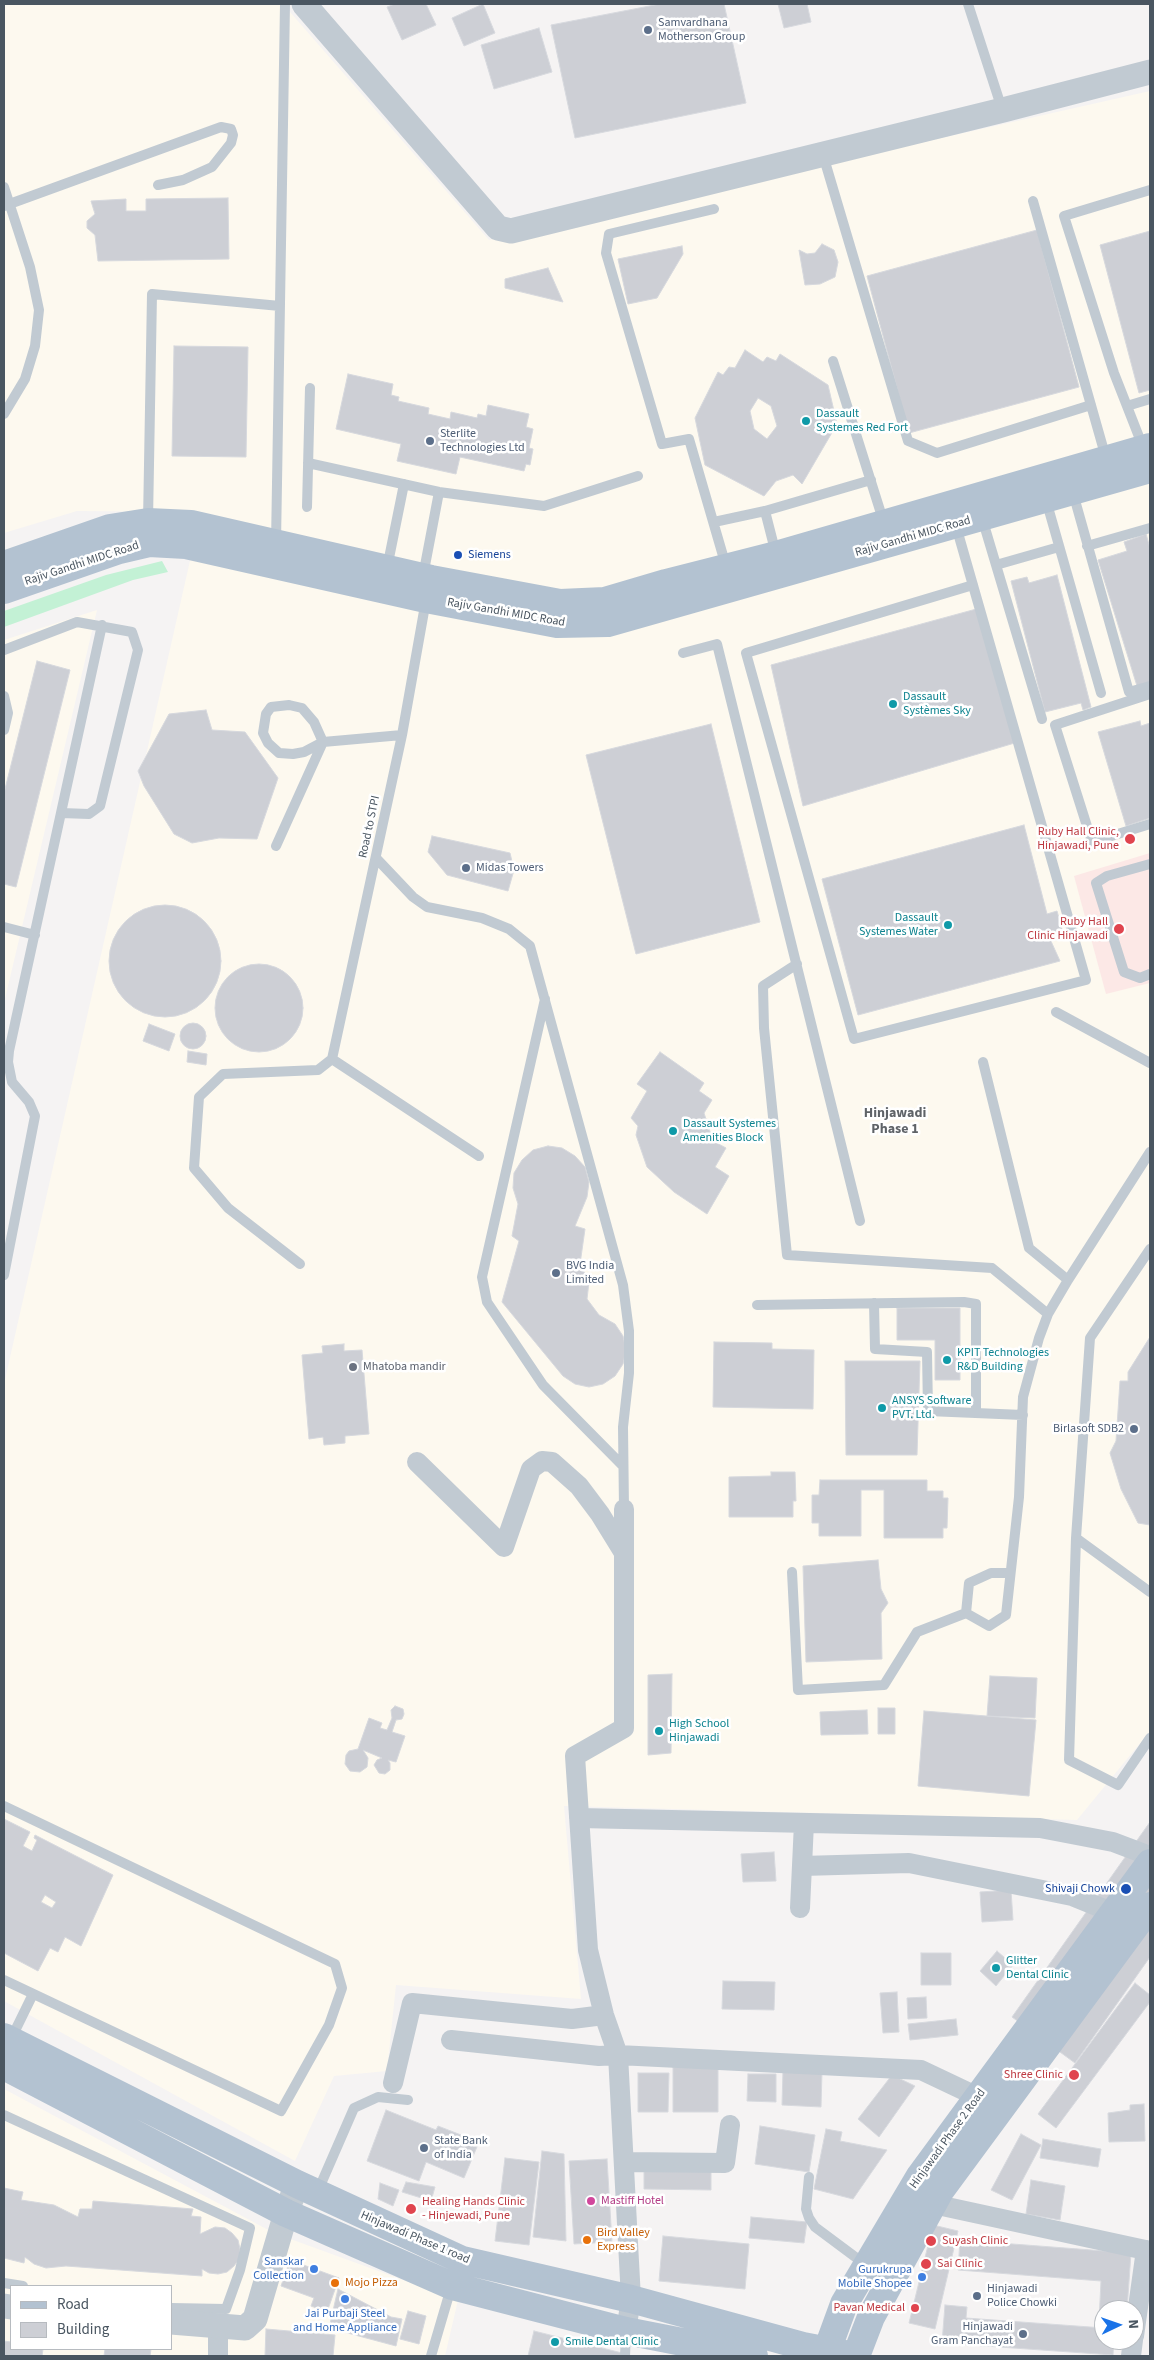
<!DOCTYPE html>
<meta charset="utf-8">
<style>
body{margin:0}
#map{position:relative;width:1154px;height:2360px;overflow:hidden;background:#f5f3f3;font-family:"Source Sans 3",sans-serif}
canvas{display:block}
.frame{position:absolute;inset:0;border:5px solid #4a5661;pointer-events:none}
.legend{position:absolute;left:10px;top:2285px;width:162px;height:65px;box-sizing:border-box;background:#fff;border:1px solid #b7bbc0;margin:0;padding:6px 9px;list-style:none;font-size:15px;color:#4a5661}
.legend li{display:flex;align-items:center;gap:10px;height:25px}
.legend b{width:25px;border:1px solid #b7bbc0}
.north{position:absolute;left:1094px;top:2300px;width:50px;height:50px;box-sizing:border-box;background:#fff;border:1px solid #b7bbc0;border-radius:50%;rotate:87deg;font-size:14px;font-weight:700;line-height:20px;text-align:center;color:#4a5661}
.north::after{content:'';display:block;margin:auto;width:18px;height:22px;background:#1a73e8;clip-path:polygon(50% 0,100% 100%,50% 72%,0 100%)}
</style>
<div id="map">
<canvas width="1154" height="2360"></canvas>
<div class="frame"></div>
<ul class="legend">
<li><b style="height:6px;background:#b3c2d1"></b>Road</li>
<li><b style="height:14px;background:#cdcfd5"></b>Building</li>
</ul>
<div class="north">N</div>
</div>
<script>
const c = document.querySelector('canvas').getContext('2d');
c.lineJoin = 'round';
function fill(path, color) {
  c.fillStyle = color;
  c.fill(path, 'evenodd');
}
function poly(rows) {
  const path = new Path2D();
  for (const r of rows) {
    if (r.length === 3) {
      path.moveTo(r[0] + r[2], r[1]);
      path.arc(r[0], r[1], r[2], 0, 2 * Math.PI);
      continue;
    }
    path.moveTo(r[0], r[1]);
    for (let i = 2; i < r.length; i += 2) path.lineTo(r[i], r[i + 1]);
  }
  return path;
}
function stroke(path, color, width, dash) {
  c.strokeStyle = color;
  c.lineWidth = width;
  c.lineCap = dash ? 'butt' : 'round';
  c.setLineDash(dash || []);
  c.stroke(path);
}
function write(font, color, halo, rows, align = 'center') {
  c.font = font + ' "Source Sans 3",sans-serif';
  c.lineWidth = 5;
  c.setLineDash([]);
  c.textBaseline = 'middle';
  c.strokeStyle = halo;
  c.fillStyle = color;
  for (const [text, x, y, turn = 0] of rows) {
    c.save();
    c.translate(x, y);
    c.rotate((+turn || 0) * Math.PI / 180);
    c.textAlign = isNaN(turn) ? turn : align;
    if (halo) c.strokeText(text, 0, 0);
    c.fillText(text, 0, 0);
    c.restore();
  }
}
fill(poly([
 [4,4,283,4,489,240,1150,91,1150,1731,1077,1820,564,1806,581,1999,396,1985,387,2071,334,2076,295,2161,4,2001,4,1384,201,512,77,511,4,533],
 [97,610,4,1003,4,640],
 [4,2089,274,2233,458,2300,445,2356,4,2356],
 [11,2286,171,2286,171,2349,11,2349]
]), '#fdf9ef');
fill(poly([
 [1150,853,1150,983,1106,994,1074,876]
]), '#fce8e6');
fill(poly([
 [162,561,168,572,133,580,4,627,4,611,106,575]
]), '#c3f1d5');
const building = poly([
 [395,4,426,4,436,25,402,40,387,7,395,4],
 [483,4,495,33,464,46,452,18,483,4],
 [660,4,724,4,746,103,575,138,551,25,660,4],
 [778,4,807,4,811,22,784,28,778,4],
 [539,28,552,72,494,89,481,45,539,28],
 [228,198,229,259,98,261,95,235,87,228,87,221,95,214,91,201,126,199,126,211,146,211,146,199,228,198],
 [1037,230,1079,387,909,433,867,276,1037,230],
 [1150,231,1150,390,1139,393,1100,245,1150,231],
 [822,244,834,250,838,262,835,277,820,284,805,285,799,250,807,254,815,253,822,244],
 [682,246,683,254,657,298,628,304,618,259,682,246],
 [548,268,563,302,505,288,505,279,548,268],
 [174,346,248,347,246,457,172,456,174,346],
 [745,350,763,362,767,357,776,361,780,354,828,385,837,424,802,484,793,475,776,481,764,496,705,465,695,418,718,372,723,375,729,367,735,368,745,350],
 [758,398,771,406,777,426,767,439,754,429,750,411,758,398],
 [348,374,393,384,391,395,399,397,398,401,429,408,428,414,450,419,451,412,477,418,478,414,486,416,488,405,529,414,526,427,533,429,529,448,533,449,530,465,526,464,524,471,460,457,456,474,397,461,401,444,336,429,348,374],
 [1146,534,1150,548,1150,682,1137,686,1098,560,1127,551,1124,542,1146,534],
 [1057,575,1091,707,1083,710,1081,703,1045,712,1011,581,1027,577,1029,583,1057,575],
 [980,608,1018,742,803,806,771,665,980,608],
 [37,661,70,670,16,887,4,884,4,793,37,661],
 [206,710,212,730,245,732,278,778,257,839,219,838,192,843,174,834,144,786,138,771,169,714,206,710],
 [1140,721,1141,726,1150,723,1150,818,1126,826,1098,732,1140,721],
 [711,724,760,922,636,954,586,755,711,724],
 [1024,825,1047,914,1057,911,1064,936,1050,939,1060,961,858,1015,822,879,1024,825],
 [432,836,510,853,514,870,508,891,447,875,428,852,432,836],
 [165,961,56],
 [259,1008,44],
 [193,1036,13],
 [149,1024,175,1034,169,1051,143,1041,149,1024],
 [188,1051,207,1054,206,1065,187,1062,188,1051],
 [660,1052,704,1083,699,1091,712,1100,704,1113,713,1141,726,1148,715,1167,729,1176,707,1214,674,1192,647,1167,636,1135,638,1126,631,1118,647,1091,637,1084,660,1052],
 [548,1146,562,1148,575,1156,585,1167,589,1182,587,1197,575,1226,585,1229,580,1264,589,1282,587,1299,599,1315,615,1324,623,1336,626,1350,623,1364,615,1376,603,1384,589,1387,575,1384,563,1376,502,1302,519,1241,512,1236,518,1204,513,1188,514,1173,522,1160,533,1150,548,1146],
 [897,1308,960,1308,960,1380,935,1380,935,1340,897,1340,897,1308],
 [1150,1337,1150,1525,1138,1523,1121,1489,1110,1453,1116,1441,1120,1381,1128,1381,1128,1372,1150,1337],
 [714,1342,772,1343,772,1349,814,1350,813,1409,713,1407,714,1342],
 [344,1344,344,1351,362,1350,369,1434,345,1436,345,1443,324,1445,323,1437,309,1439,302,1355,323,1353,322,1346,344,1344],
 [845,1361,920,1361,917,1455,846,1455,845,1361],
 [771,1472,795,1472,796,1501,793,1501,793,1517,729,1517,729,1477,771,1476,771,1472],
 [820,1480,927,1480,927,1491,943,1491,943,1498,948,1498,947,1528,943,1528,943,1538,884,1538,884,1490,861,1490,861,1536,819,1536,819,1523,812,1523,812,1495,819,1495,820,1480],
 [878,1560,881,1589,888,1603,881,1613,882,1659,806,1662,803,1566,878,1560],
 [672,1674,671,1753,648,1755,648,1675,672,1674],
 [990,1676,1037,1678,1035,1718,987,1716,990,1676],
 [395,1706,403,1709,404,1714,402,1719,396,1720,392,1732,405,1736,396,1762,388,1760,390,1763,390,1770,385,1774,379,1773,374,1765,377,1760,382,1758,363,1750,368,1758,367,1767,360,1772,350,1771,345,1764,346,1755,349,1751,358,1749,369,1718,382,1723,380,1728,387,1730,392,1718,391,1710,395,1706],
 [878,1708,895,1708,895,1734,878,1734,878,1708],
 [867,1710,868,1734,821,1735,820,1712,867,1710],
 [924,1711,1036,1720,1029,1796,918,1786,924,1711],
 [4,1819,30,1832,23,1846,32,1851,37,1840,34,1838,35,1835,113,1875,81,1946,65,1937,58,1952,50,1948,38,1971,4,1953,4,1819],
 [45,1895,56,1902,52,1908,41,1902,45,1895],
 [1150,1822,1150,1957,1075,2063,1012,2017,1150,1822],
 [774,1852,776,1881,743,1882,741,1854,774,1852],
 [1011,1890,1013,1920,982,1922,980,1892,1011,1890],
 [997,1951,1013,1965,996,1986,980,1971,997,1951],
 [921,1953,951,1953,951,1985,921,1985,921,1953],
 [723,1981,775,1982,774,2010,722,2009,723,1981],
 [1135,1983,1150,1995,1150,2002,1056,2128,1038,2114,1135,1983],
 [897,1992,899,2032,883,2033,880,1993,897,1992],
 [926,1997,927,2018,908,2019,907,1998,926,1997],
 [956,2019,958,2035,910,2040,908,2024,956,2019],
 [673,2067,718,2067,718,2112,673,2112,673,2067],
 [783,2070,822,2072,821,2107,782,2105,783,2070],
 [638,2073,669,2073,668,2112,638,2112,638,2073],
 [748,2074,776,2074,776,2102,747,2101,748,2074],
 [892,2075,915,2086,879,2137,858,2119,892,2075],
 [1144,2104,1145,2141,1109,2142,1108,2113,1130,2110,1130,2105,1144,2104],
 [386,2110,436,2130,438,2126,479,2142,464,2178,426,2162,419,2181,367,2161,386,2110],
 [760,2126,815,2135,809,2172,755,2164,760,2126],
 [826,2129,842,2132,840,2141,887,2150,853,2199,814,2189,826,2129],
 [1021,2134,1041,2145,1012,2200,991,2190,1021,2134],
 [1043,2139,1101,2149,1098,2167,1040,2158,1043,2139],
 [542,2151,564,2154,566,2241,533,2237,542,2151],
 [505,2158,539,2162,529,2245,495,2241,505,2158],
 [607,2159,612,2242,574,2244,569,2161,607,2159],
 [644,2170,711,2171,711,2190,644,2189,644,2170],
 [1031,2180,1065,2186,1060,2220,1026,2214,1031,2180],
 [406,2182,435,2187,431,2201,402,2192,406,2182],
 [380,2183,399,2190,393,2206,378,2199,380,2183],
 [4,2188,23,2192,21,2200,54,2205,78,2217,80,2209,92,2209,93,2201,193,2209,191,2216,201,2217,200,2234,215,2227,225,2228,232,2233,238,2240,240,2249,239,2259,234,2266,227,2272,218,2274,209,2273,202,2269,202,2276,66,2266,46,2268,34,2264,25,2257,24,2263,4,2258,4,2188],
 [751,2217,807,2222,804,2243,749,2238,751,2217],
 [933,2225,958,2231,935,2329,909,2323,933,2225],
 [663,2236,749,2244,745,2289,659,2281,663,2236],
 [960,2240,1131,2253,1127,2310,1104,2310,1104,2321,1099,2321,1101,2281,958,2270,960,2240],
 [290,2260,339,2278,327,2312,311,2306,314,2298,281,2286,290,2260],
 [338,2289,391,2317,402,2319,396,2346,329,2328,338,2289],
 [945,2305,967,2307,966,2318,1104,2328,1104,2340,1114,2340,1113,2355,942,2343,945,2305],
 [408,2311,426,2316,419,2344,400,2339,408,2311],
 [266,2329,335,2335,333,2356,265,2356,266,2329],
 [534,2331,622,2353,622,2356,528,2356,534,2331],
 [4,2341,11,2342,11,2349,43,2349,42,2356,4,2356,4,2341],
 [105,2349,151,2349,150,2356,104,2356,105,2349]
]);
fill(building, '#cdcfd5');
stroke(building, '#d7d9de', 1);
stroke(poly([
 [968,4,1002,109],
 [823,155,908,441,937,453,1091,405],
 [4,187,30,267,39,310,35,346,25,379,4,414],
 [1033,201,1106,458],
 [4,206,221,127,231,129,233,135,231,143,212,167,183,180,158,185],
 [714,209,609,234,606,253,662,444,689,439,726,566],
 [833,361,884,523],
 [1127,406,1150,399],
 [1143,447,1114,373,1064,216,1150,190],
 [308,463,439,492,544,506,638,476],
 [1073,493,1129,692,1150,686],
 [1046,500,1101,693],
 [307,507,310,388],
 [765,511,776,554],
 [982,518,1042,719],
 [148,521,152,294,280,306],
 [714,522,765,511,871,480],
 [956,526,1086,980,854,1039,746,653,973,585],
 [276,543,285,4],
 [1087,546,1150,528],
 [996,565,1059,547],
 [387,568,404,484],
 [423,576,439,492],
 [4,650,77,622,132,632,138,650,100,806,89,814,61,813],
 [683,653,717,644,860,1221],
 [1150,694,1055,725,1092,842,1150,824],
 [4,696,8,713,4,730],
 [289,705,302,708,314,722,323,742,304,752,293,754,279,753,268,743,263,733,266,714,271,707,289,705],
 [276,846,323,742,402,735],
 [376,858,413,897,427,907,482,918,509,929,530,946,623,1285,629,1331,629,1373,623,1427,624,1509],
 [1150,864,1107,876,1096,883,1124,972,1140,978,1150,974],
 [4,927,35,935],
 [797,964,763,986,764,1028,787,1255,992,1268,1048,1314],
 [545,999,482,1277,487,1302,543,1385,623,1466],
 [1056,1012,1150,1063],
 [332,1059,402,735,426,600],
 [332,1059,479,1156],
 [983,1062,1029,1248,1068,1280],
 [300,1264,228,1208,194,1168,199,1097,223,1074,318,1070,332,1059],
 [4,1275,35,1116,29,1102,12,1082,8,1062,9,1051,102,625],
 [874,1303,875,1349,927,1352,928,1411,1023,1415],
 [757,1305,964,1302,976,1304,976,1413],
 [1076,1538,1090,1338,1150,1249],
 [792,1572,798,1690,884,1685,917,1632,966,1613],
 [1010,1573,991,1573,969,1583,966,1613,989,1626,1006,1615,1019,1497,1023,1397,1039,1338,1048,1314,1068,1280,1150,1152],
 [1150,1592,1076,1538,1069,1760,1118,1785,1150,1738],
 [4,1806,335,1964,342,1988,329,2025,281,2111,4,1980],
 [11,2039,33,1994],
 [4,2115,250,2228,240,2270,226,2309,171,2308],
 [809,2177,806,2209,809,2218,815,2227,866,2265],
 [317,2193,354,2108,378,2097,408,2100],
 [4,2283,23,2286],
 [431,2356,451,2288],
 [625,2356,626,2332]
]), '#c1cad2', 10);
stroke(poly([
 [417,1462,504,1547,531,1469,542,1461,552,1462,579,1486,600,1514,624,1553],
 [624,1509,624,1728,575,1756,588,1950,604,2015,618,2055,631,2299,626,2331],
 [579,1818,1040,1828,1113,1842,1150,1856],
 [802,1866,909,1863,1072,1896,1114,1913],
 [800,1908,804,1823],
 [451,2040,599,2056,618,2055,921,2070,978,2097],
 [393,2083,412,2003,572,2019,604,2015],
 [624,2162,725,2163,730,2125],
 [933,2204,1150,2251],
 [1134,2336,1146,2250],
 [218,2356,218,2327],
 [1131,2356,1133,2340]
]), '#c1cad2', 20);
stroke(poly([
 [304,4,498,228,511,231,1003,110,1150,72],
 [4,2306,11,2307],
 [171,2322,245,2328,255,2319,286,2213,297,2184]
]), '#c1cad2', 25);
stroke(poly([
 [4,565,110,528,148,522,191,524,431,579,560,603,605,601,666,583,776,555,1150,447],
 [4,590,119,550,149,543,186,545,426,599,557,624,608,623,1150,469],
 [4,2037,297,2184,462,2260,631,2299,803,2346,855,2356],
 [4,2066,286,2213,452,2286,626,2331,754,2356],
 [825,2356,844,2304,920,2176,1150,1863],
 [856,2356,871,2317,940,2191,1150,1906]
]), '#b3c2d1', 28);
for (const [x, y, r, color] of [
 [648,30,5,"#5c6f8a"],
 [806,421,5,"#0f9aa8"],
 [430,441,5,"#5c6f8a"],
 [458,555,5,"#1a4fb4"],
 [893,704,5,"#0f9aa8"],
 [1130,839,6,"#e0444e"],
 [466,868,5,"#5c6f8a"],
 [948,925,5,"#0f9aa8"],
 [1119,929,6,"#e0444e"],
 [673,1131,5,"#0f9aa8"],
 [556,1273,5,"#5c6f8a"],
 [947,1360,5,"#0f9aa8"],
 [353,1367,5,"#6b7280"],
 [882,1408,5,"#0f9aa8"],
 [1134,1429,5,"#5c6f8a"],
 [659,1731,5,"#0f9aa8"],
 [1126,1889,6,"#1a4fb4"],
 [996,1968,5,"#0f9aa8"],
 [1074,2075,6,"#e0444e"],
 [424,2148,5,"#5c6f8a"],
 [591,2201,5,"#d1479c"],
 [411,2209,6,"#e0444e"],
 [587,2240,5,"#e8710a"],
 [931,2241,6,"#e0444e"],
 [926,2264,6,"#e0444e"],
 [314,2269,5,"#3f7fe0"],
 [922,2277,5,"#3f7fe0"],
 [335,2283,5,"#e8710a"],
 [977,2296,5,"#5c6f8a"],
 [345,2299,5,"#3f7fe0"],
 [915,2308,5,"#e0444e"],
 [1023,2334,5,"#5c6f8a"],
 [555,2342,5,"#0f9aa8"]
]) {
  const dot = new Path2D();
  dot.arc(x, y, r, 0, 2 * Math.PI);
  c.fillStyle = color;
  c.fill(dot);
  stroke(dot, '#fff', 2);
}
write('12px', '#4e5e75', '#fff', [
 ["Samvardhana",658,23],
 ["Motherson Group",658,37],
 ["Sterlite",440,434],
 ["Technologies Ltd",440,448],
 ["Midas Towers",476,868],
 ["BVG India",566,1266],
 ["Limited",566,1280],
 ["Birlasoft SDB2",1124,1429,"right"],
 ["State Bank",434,2141],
 ["of India",434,2155],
 ["Hinjawadi",987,2289],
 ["Police Chowki",987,2303],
 ["Hinjawadi",1013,2327,"right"],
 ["Gram Panchayat",1013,2341,"right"]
], 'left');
write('12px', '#0d838f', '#fff', [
 ["Dassault",816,414],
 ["Systemes Red Fort",816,428],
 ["Dassault",903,697],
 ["Systèmes Sky",903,711],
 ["Dassault",938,918,"right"],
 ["Systemes Water",938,932,"right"],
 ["Dassault Systemes",683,1124],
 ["Amenities Block",683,1138],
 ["KPIT Technologies",957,1353],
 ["R&D Building",957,1367],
 ["ANSYS Software",892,1401],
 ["PVT. Ltd.",892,1415],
 ["High School",669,1724],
 ["Hinjawadi",669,1738],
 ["Glitter",1006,1961],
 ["Dental Clinic",1006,1975],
 ["Smile Dental Clinic",565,2342]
], 'left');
write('12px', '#4a5661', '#fff', [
 ["Rajiv Gandhi MIDC Road",913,537,-16],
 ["Rajiv Gandhi MIDC Road",82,564,-18],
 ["Rajiv Gandhi MIDC Road",506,613,10],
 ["Road to STPI",370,827,-78],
 ["Hinjawadi Phase 2 Road",948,2139,-54],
 ["Hinjawadi Phase 1 road",415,2238,23]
]);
write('12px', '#164399', '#fff', [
 ["Siemens",468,555],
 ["Shivaji Chowk",1115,1889,"right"]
], 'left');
write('12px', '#be3a42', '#fff', [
 ["Ruby Hall Clinic,",1119,832],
 ["Hinjawadi, Pune",1119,846],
 ["Ruby Hall",1108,922],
 ["Clinic Hinjawadi",1108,936],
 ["Shree Clinic",1063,2075],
 ["Healing Hands Clinic",422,2202,"left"],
 ["- Hinjewadi, Pune",422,2216,"left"],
 ["Suyash Clinic",942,2241,"left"],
 ["Sai Clinic",937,2264,"left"],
 ["Pavan Medical",905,2308]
], 'right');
write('12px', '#5b616d', '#fff', [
 ["Mhatoba mandir",363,1367]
], 'left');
write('12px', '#b23c85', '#fff', [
 ["Mastiff Hotel",601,2201]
], 'left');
write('12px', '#c56008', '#fff', [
 ["Bird Valley",597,2233],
 ["Express",597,2247],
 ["Mojo Pizza",345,2283]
], 'left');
write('12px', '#366cbe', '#fff', [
 ["Sanskar",304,2262],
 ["Collection",304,2276],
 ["Gurukrupa",912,2270],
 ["Mobile Shopee",912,2284],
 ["Jai Purbaji Steel",345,2314,"center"],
 ["and Home Appliance",345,2328,"center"]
], 'right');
write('bold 14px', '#5f6368', '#fff', [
 ["Hinjawadi",895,1114],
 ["Phase 1",895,1130]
]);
</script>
